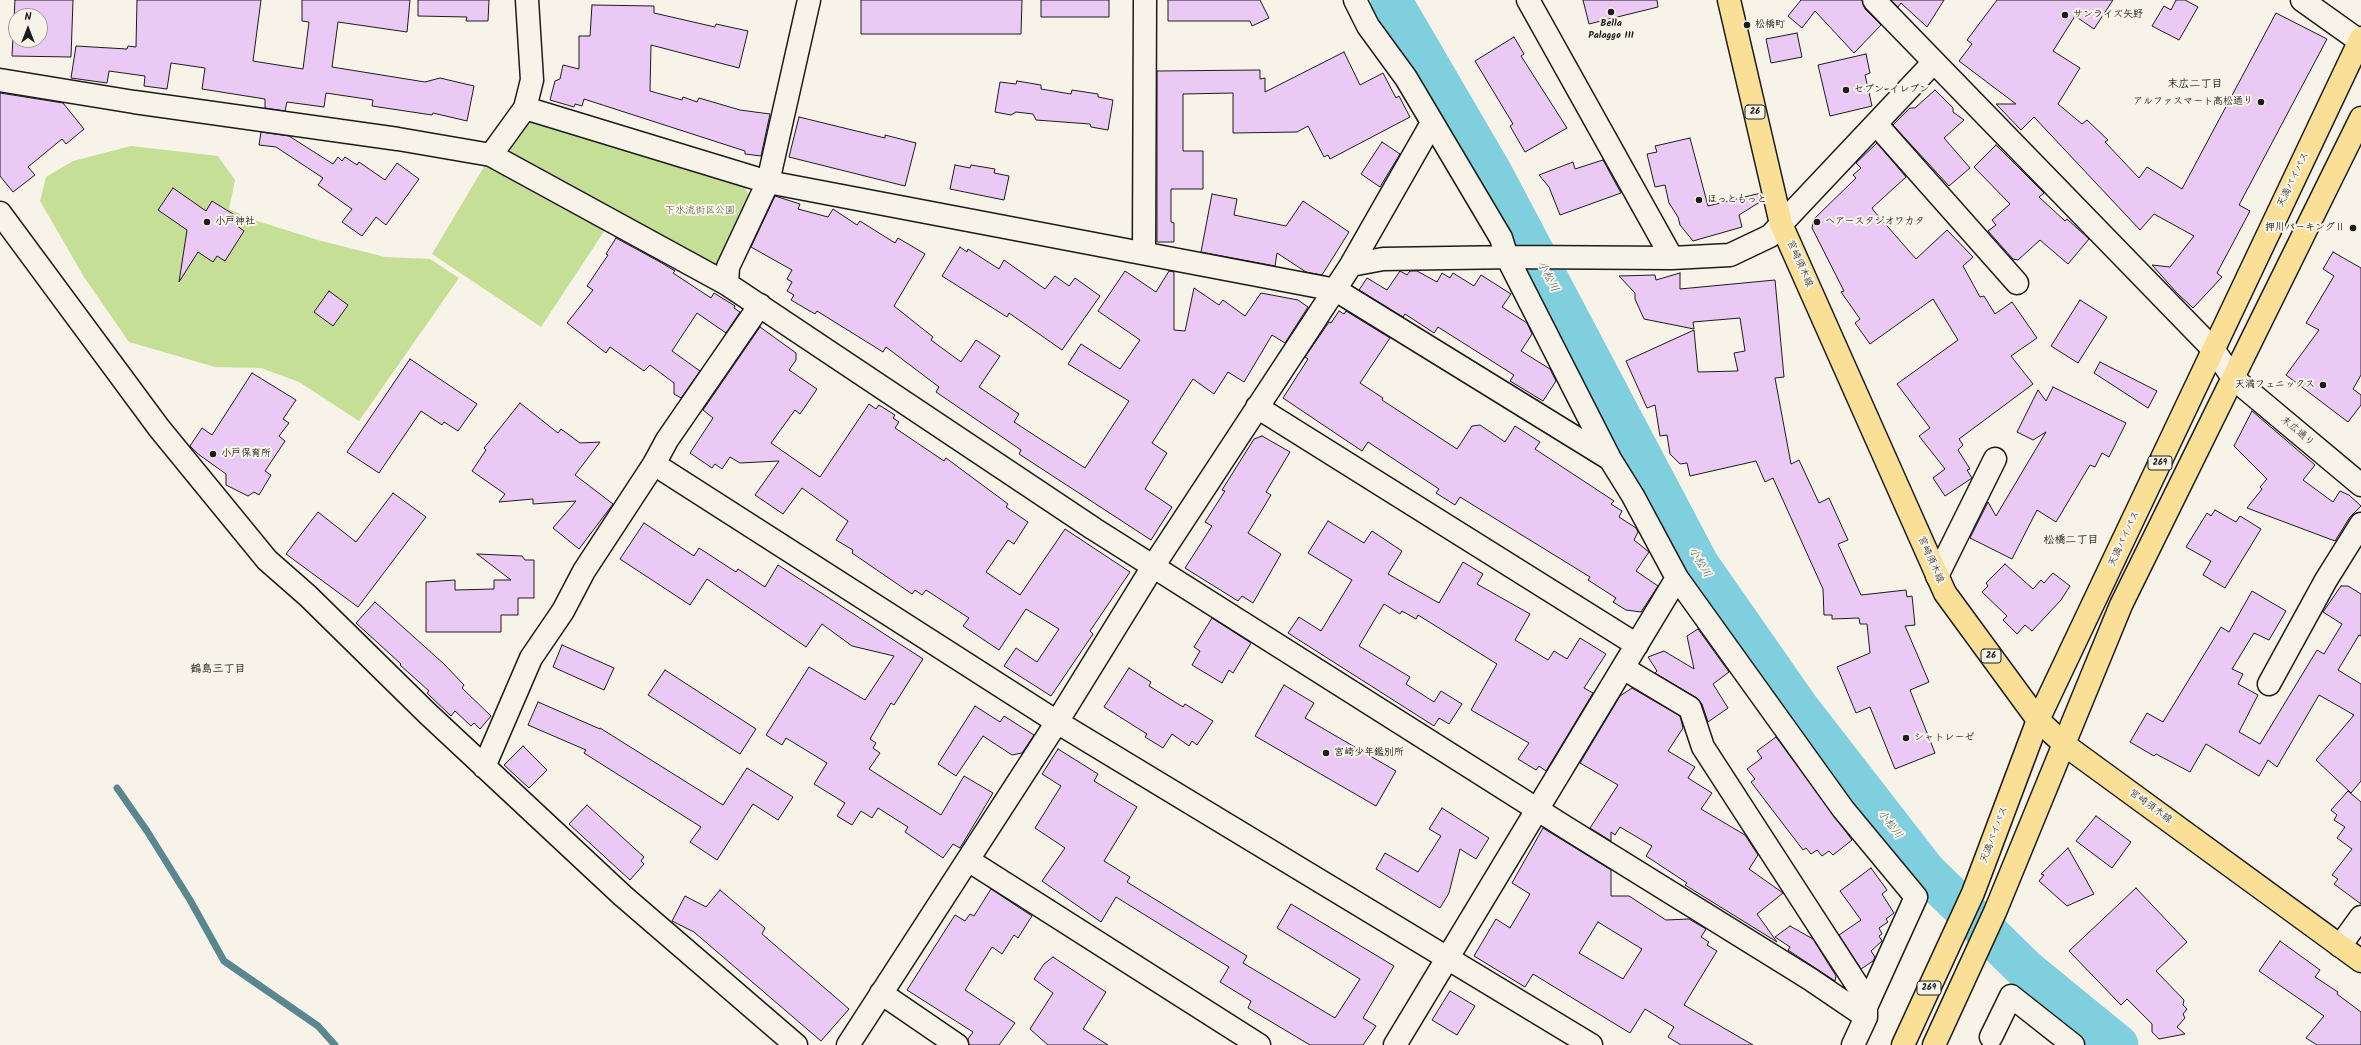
<!DOCTYPE html>
<meta charset="utf-8">
<style>
body{margin:0}
#map{position:relative;width:2361px;height:1045px;overflow:hidden;background:#f7f3e8;font-family:Kalam,sans-serif}
canvas{display:block}
.north{position:absolute;left:8px;top:8px;width:40px;height:40px;box-sizing:border-box;background:#f7f3e8;border:1px solid #9f9d96;border-radius:50%;rotate:0deg;font-size:11px;font-weight:700;line-height:16px;text-align:center;color:#1c1c1c}
.north::after{content:'';display:block;margin:auto;width:14px;height:18px;background:#1c1c1c;clip-path:polygon(50% 0,100% 100%,50% 72%,0 100%)}
</style>
<div id="map">
<canvas width="2361" height="1045"></canvas>
<div class="north">N</div>
</div>
<script>
const c = document.querySelector('canvas').getContext('2d');
c.lineJoin = 'round';
function fill(path, color) {
  c.fillStyle = color;
  c.fill(path, 'evenodd');
}
function poly(rows) {
  const path = new Path2D();
  for (const r of rows) {
    path.moveTo(r[0], r[1]);
    for (let i = 2; i < r.length; i += 2) path.lineTo(r[i], r[i + 1]);
  }
  return path;
}
function stroke(path, color, width, dash) {
  c.strokeStyle = color;
  c.lineWidth = width;
  c.lineCap = dash ? 'butt' : 'round';
  c.setLineDash(dash || []);
  c.stroke(path);
}
function write(font, color, halo, rows, align = 'center') {
  c.font = font + ' Kalam,"Klee One",sans-serif';
  c.lineWidth = 4;
  c.setLineDash([]);
  c.textBaseline = 'middle';
  c.strokeStyle = halo;
  c.fillStyle = color;
  for (const [text, x, y, turn = 0] of rows) {
    c.save();
    c.translate(x, y);
    c.rotate((+turn || 0) * Math.PI / 180);
    c.textAlign = isNaN(turn) ? turn : align;
    if (halo) c.strokeText(text, 0, 0);
    c.fillText(text, 0, 0);
    c.restore();
  }
}
fill(poly([
 [527,118,743,183,749,196,719,266,512,154,510,148],
 [131,146,218,156,235,180,229,209,254,220,318,240,385,257,430,259,459,278,359,421,299,382,261,368,215,367,129,342,84,277,40,201,46,177,73,161],
 [485,165,605,230,541,327,432,254]
]), '#c6df96');
stroke(poly([
 [117,788,147,831,190,900,224,961,318,1026,335,1045]
]), '#588790', 7);
stroke(poly([
 [1391,0,1492,173,1699,565,1798,707,1926,872,2025,969,2118,1045]
]), '#80cfde', 41);
const building = poly([
 [15,0,73,0,71,57,12,56,15,0],
 [16,16,40,16,40,40,16,40,16,16],
 [137,0,261,0,253,61,303,69,309,22,302,21,302,0,410,0,407,32,338,22,332,67,425,82,440,78,474,86,467,121,433,113,432,115,372,106,373,100,326,93,324,107,287,102,285,111,265,108,265,99,202,89,205,68,171,63,167,89,144,86,145,76,109,71,107,83,71,78,76,46,127,49,128,46,136,47,137,0],
 [418,0,489,0,488,21,466,21,467,17,418,16,418,0],
 [861,0,1022,0,1021,34,861,34,861,0],
 [1041,0,1109,0,1109,17,1041,17,1041,0],
 [1168,0,1260,0,1269,18,1252,26,1250,21,1168,21,1168,0],
 [1583,0,1657,0,1658,7,1589,24,1583,0],
 [1801,0,1862,0,1865,9,1881,25,1854,53,1815,11,1802,28,1788,16,1801,0],
 [1891,0,1944,0,1927,27,1901,3,1898,7,1891,0],
 [1997,0,2113,0,2094,29,2075,16,2053,51,2080,68,2058,104,2082,124,2087,120,2108,140,2105,142,2139,178,2147,167,2182,189,2276,13,2327,39,2239,205,2250,211,2217,273,2222,277,2193,308,2177,293,2152,265,2170,267,2194,236,2154,214,2140,230,2034,117,2021,130,1996,104,2016,104,1959,61,1972,44,1967,40,1997,0],
 [2176,0,2185,0,2198,7,2179,40,2152,26,2164,6,2171,10,2176,0],
 [592,5,654,6,654,13,715,27,716,24,748,31,739,68,651,45,650,91,682,100,683,97,697,102,699,98,740,110,770,114,761,156,745,154,745,151,584,99,582,106,575,104,574,107,550,100,555,81,560,79,563,65,579,69,579,36,590,36,592,5],
 [1797,33,1802,57,1771,63,1766,39,1797,33],
 [1514,37,1524,54,1521,56,1567,128,1525,152,1510,126,1513,124,1475,61,1514,37],
 [1344,52,1360,85,1383,73,1396,98,1399,96,1410,117,1330,159,1328,155,1324,157,1308,126,1297,132,1233,133,1233,93,1183,94,1183,151,1203,151,1203,189,1171,189,1171,222,1174,223,1174,242,1157,242,1157,71,1260,70,1260,79,1265,78,1265,92,1344,52],
 [1866,54,1870,73,1865,75,1872,106,1830,116,1818,65,1866,54],
 [1017,81,1041,85,1041,89,1071,94,1072,90,1098,94,1098,97,1113,100,1108,130,1091,127,1090,124,1036,120,1033,114,1016,112,1011,115,995,112,1000,82,1016,84,1017,81],
 [1935,90,1953,108,1953,112,1964,120,1944,138,1970,168,1949,186,1893,125,1910,108,1915,108,1935,90],
 [0,93,63,103,84,129,66,144,62,139,28,167,35,175,13,192,0,176,0,93],
 [799,117,885,138,885,135,916,143,905,186,789,157,799,117],
 [261,132,289,136,333,164,338,157,342,161,345,157,357,165,359,162,385,180,397,163,419,179,386,225,376,217,362,236,342,222,352,209,318,185,323,178,276,147,259,145,261,132],
 [1690,138,1708,206,1761,193,1763,200,1739,215,1742,227,1693,241,1680,225,1678,217,1669,203,1665,185,1655,187,1647,154,1657,152,1655,146,1690,138],
 [1382,142,1400,154,1380,187,1361,174,1382,142],
 [1877,143,1906,177,1872,208,1874,211,1916,259,1947,230,1973,257,1963,266,1980,297,1984,296,1995,314,2012,302,2037,338,2011,356,2033,384,1959,439,1963,445,1958,450,1970,469,1967,470,1972,478,1945,496,1933,478,1945,469,1919,436,1930,428,1897,384,1958,340,1933,299,1870,344,1855,323,1860,319,1841,292,1844,291,1812,228,1814,219,1856,178,1853,175,1861,168,1856,163,1877,143],
 [1996,145,2044,193,2039,197,2065,221,2067,219,2089,239,2068,264,2040,240,2018,260,2013,259,1988,231,1996,225,1992,220,2010,204,1974,167,1996,145],
 [1603,160,1621,193,1560,215,1549,187,1539,175,1573,162,1575,169,1603,160],
 [955,165,970,168,971,165,995,169,994,173,1009,176,1004,200,950,189,955,165],
 [173,188,206,211,212,201,241,219,236,225,244,231,225,261,217,256,213,262,198,252,179,282,187,230,158,210,173,188],
 [1212,194,1237,199,1234,215,1286,226,1303,201,1349,232,1322,275,1306,272,1277,253,1275,266,1201,252,1212,194],
 [775,196,800,204,798,209,828,217,833,209,857,225,860,221,895,243,898,238,925,254,894,306,933,337,931,340,961,362,976,340,1000,356,979,387,1019,414,1014,422,1085,468,1129,401,1068,364,1081,344,1120,369,1140,340,1098,311,1125,271,1156,292,1169,271,1174,272,1174,330,1185,331,1194,288,1219,305,1223,300,1245,316,1261,293,1298,300,1308,307,1285,343,1272,335,1244,382,1228,372,1214,394,1193,379,1152,443,1167,453,1145,489,1172,507,1151,540,1019,454,1021,450,936,392,939,387,886,347,883,352,817,311,815,314,791,300,794,295,787,291,792,282,787,279,792,270,751,247,775,196],
 [616,238,660,262,675,271,673,273,711,298,714,293,735,306,734,308,740,312,726,333,697,313,672,351,700,371,681,398,674,394,674,383,650,365,644,371,610,347,606,353,567,323,593,290,587,286,608,255,606,254,616,238],
 [960,247,967,252,968,249,999,269,1004,260,1045,289,1055,276,1069,286,1075,278,1100,296,1062,350,1009,313,1007,317,942,276,960,247],
 [2333,252,2361,268,2361,375,2353,389,2361,395,2361,405,2348,422,2286,375,2319,330,2306,323,2334,276,2323,269,2333,252],
 [1400,271,1407,275,1410,271,1417,271,1437,282,1442,273,1450,278,1453,273,1474,286,1481,275,1511,294,1502,307,1527,323,1532,334,1521,351,1550,369,1556,381,1543,401,1510,381,1514,375,1438,327,1434,333,1405,314,1403,317,1359,290,1367,278,1387,290,1400,271],
 [1680,273,1680,289,1775,280,1784,377,1775,378,1791,464,1799,460,1819,503,1829,498,1848,540,1838,544,1861,595,1906,590,1907,597,1912,596,1915,625,1905,626,1929,682,1910,690,1935,753,1895,769,1870,707,1856,713,1837,667,1870,653,1867,624,1860,624,1859,618,1832,619,1832,615,1824,615,1823,589,1773,478,1765,482,1756,461,1690,476,1687,463,1680,464,1670,454,1667,435,1660,436,1655,405,1647,408,1626,361,1694,330,1698,372,1738,371,1734,353,1745,351,1740,318,1693,322,1694,329,1644,319,1635,299,1635,293,1619,276,1655,275,1656,280,1680,273],
 [329,291,348,305,333,326,314,312,329,291],
 [2080,300,2107,317,2078,363,2051,346,2080,300],
 [1339,311,1344,314,1346,311,1390,338,1360,383,1383,398,1382,400,1457,449,1472,426,1480,425,1505,442,1515,426,1540,442,1535,449,1614,501,1611,504,1622,511,1619,517,1636,528,1638,532,1634,540,1649,552,1636,571,1658,586,1641,612,1626,610,1613,602,1616,598,1588,580,1590,577,1460,497,1455,505,1436,493,1439,489,1368,442,1362,451,1283,398,1308,359,1305,357,1329,322,1331,323,1339,311],
 [760,327,796,353,796,360,789,370,817,389,800,414,795,410,771,443,820,477,869,404,876,409,879,405,895,415,893,418,899,422,895,428,944,461,946,458,1008,504,1006,507,1028,522,1014,544,1008,540,986,572,1020,595,1065,529,1130,572,1090,631,1093,634,1051,696,1004,666,1016,648,1037,662,1059,629,1026,609,999,650,963,626,969,618,926,590,922,595,915,590,912,594,852,553,853,550,836,540,848,521,802,488,783,514,755,495,779,461,740,463,730,457,722,469,715,464,712,468,690,453,713,418,703,410,760,327],
 [410,359,477,404,458,431,444,422,442,425,421,411,379,473,347,452,410,359],
 [2100,362,2157,391,2148,408,2094,373,2100,362],
 [252,373,296,400,283,419,289,423,279,436,285,441,265,471,271,475,259,495,254,492,248,496,226,485,226,474,198,454,190,446,202,428,212,435,252,373],
 [2053,387,2126,423,2109,457,2102,453,2095,467,2090,465,2056,522,2037,510,2012,559,1970,538,1988,502,1996,516,2046,432,2033,440,2017,432,2038,390,2046,401,2053,387],
 [520,403,558,433,561,429,580,443,600,442,575,475,613,504,579,549,553,528,576,501,533,504,533,499,499,502,505,494,472,471,486,450,484,448,520,403],
 [2252,411,2315,465,2303,480,2333,502,2340,491,2349,495,2361,506,2350,517,2335,541,2247,508,2262,489,2260,487,2267,479,2234,446,2252,411],
 [1262,436,1290,452,1266,492,1271,495,1248,533,1281,554,1253,603,1242,596,1238,601,1185,568,1212,526,1205,522,1225,491,1222,490,1254,439,1262,436],
 [393,493,426,517,358,607,286,554,318,512,356,542,393,493],
 [2215,510,2236,522,2240,516,2261,529,2225,588,2203,575,2211,561,2186,547,2207,513,2211,516,2215,510],
 [1328,521,1364,543,1372,531,1402,551,1388,574,1439,603,1463,562,1483,574,1477,584,1530,614,1515,640,1548,660,1554,651,1567,659,1580,638,1606,654,1584,688,1593,693,1546,771,1539,766,1536,770,1518,759,1529,743,1471,710,1497,664,1418,615,1416,619,1402,611,1400,614,1384,604,1359,646,1410,677,1406,684,1434,702,1441,691,1462,704,1449,724,1439,718,1434,726,1288,633,1299,617,1321,631,1352,580,1308,553,1328,521],
 [644,523,694,556,699,548,736,572,738,569,765,587,778,565,923,659,894,705,891,703,870,739,876,743,873,748,880,753,869,769,941,815,964,776,993,793,960,848,953,844,943,858,905,832,908,827,878,808,872,818,861,811,852,825,837,816,845,803,814,784,827,763,786,738,782,745,766,735,809,667,865,700,894,656,852,646,822,624,806,647,707,579,690,605,620,559,644,523],
 [477,554,522,556,525,560,534,560,534,598,518,598,518,615,501,615,501,632,426,632,426,582,455,580,455,590,494,589,494,580,511,580,477,554],
 [2005,564,2033,589,2041,580,2044,583,2053,573,2070,586,2061,600,2032,631,2025,625,2017,634,2003,620,2007,616,1982,592,1988,586,1986,583,2005,564],
 [2341,586,2348,586,2361,594,2361,636,2359,635,2338,670,2361,684,2361,781,2351,793,2316,760,2354,715,2319,695,2277,767,2268,760,2259,776,2206,744,2190,772,2156,754,2154,756,2130,742,2147,713,2163,722,2221,627,2229,632,2252,591,2286,611,2269,640,2254,633,2232,669,2243,674,2238,684,2258,695,2239,732,2260,744,2317,650,2324,654,2342,624,2323,612,2341,586],
 [375,602,444,664,464,685,462,688,491,716,480,729,474,723,471,726,455,711,451,716,427,693,429,691,400,665,401,664,356,623,375,602],
 [1212,618,1251,643,1233,673,1229,670,1222,683,1192,665,1200,651,1194,647,1212,618],
 [1698,629,1729,672,1713,684,1728,708,1708,722,1702,704,1697,698,1655,673,1657,671,1648,657,1664,651,1694,669,1687,636,1698,629],
 [562,645,614,668,604,690,553,667,562,645],
 [1129,668,1151,682,1149,686,1183,707,1185,704,1213,721,1197,745,1192,741,1189,746,1172,734,1163,748,1145,737,1147,734,1104,707,1129,668],
 [665,670,756,729,740,754,648,695,665,670],
 [1284,685,1314,703,1305,718,1396,771,1376,806,1255,736,1284,685],
 [1632,688,1680,716,1683,728,1668,751,1695,767,1688,778,1712,793,1701,809,1745,835,1758,855,1749,869,1783,893,1757,914,1777,942,1685,885,1687,883,1646,856,1652,846,1620,827,1615,835,1611,832,1611,841,1590,828,1618,785,1580,763,1620,696,1632,688],
 [538,702,600,729,600,728,723,805,747,768,793,797,778,820,753,804,717,860,690,842,701,827,584,753,586,750,528,725,538,702],
 [975,706,1000,722,1004,716,1034,735,1022,753,1012,755,983,736,956,776,938,764,975,706],
 [1776,737,1852,840,1833,855,1829,851,1822,856,1817,850,1811,854,1806,848,1803,850,1751,782,1755,779,1747,769,1762,758,1757,751,1776,737],
 [523,746,547,770,529,788,504,765,523,746],
 [1058,749,1098,774,1094,781,1137,807,1104,861,1130,877,1127,882,1247,956,1243,963,1335,1018,1360,979,1277,928,1291,904,1394,966,1363,1018,1376,1026,1363,1045,1310,1045,1248,1008,1251,1001,1220,982,1229,967,1116,897,1101,922,1042,881,1065,848,1035,828,1061,786,1042,774,1058,749],
 [2348,791,2361,802,2361,904,2334,884,2338,879,2332,875,2352,849,2337,838,2345,827,2334,820,2337,815,2331,810,2348,791],
 [587,805,644,857,641,861,644,864,630,880,569,824,587,805],
 [1442,808,1489,838,1476,859,1460,849,1449,893,1440,908,1376,869,1385,853,1418,872,1441,836,1429,829,1442,808],
 [2096,816,2131,842,2112,868,2076,841,2096,816],
 [1543,828,1611,870,1611,896,1629,896,1666,920,1689,919,1706,929,1701,937,1709,942,1707,945,1717,951,1684,1005,1753,1045,1681,1045,1668,1037,1674,1027,1645,1009,1630,1033,1533,974,1525,987,1474,956,1496,919,1510,928,1530,894,1512,883,1543,828],
 [1598,922,1642,949,1623,979,1579,953,1598,922],
 [2068,848,2094,894,2067,906,2039,881,2044,875,2041,874,2068,848],
 [1871,868,1887,890,1882,894,1894,913,1886,919,1888,922,1879,928,1882,934,1879,936,1882,941,1871,951,1875,957,1873,961,1861,969,1839,935,1861,920,1840,891,1871,868],
 [2136,888,2187,942,2156,971,2184,1000,2183,1005,2187,1009,2183,1014,2185,1018,2177,1027,2185,1034,2159,1039,2152,1032,2152,1024,2127,999,2121,1005,2069,951,2136,888],
 [991,889,1032,916,1018,938,1014,935,1002,954,992,947,965,990,1015,1023,999,1045,969,1045,968,1039,973,1032,907,990,955,915,965,921,970,914,974,916,991,889],
 [720,890,765,928,762,934,849,1009,821,1041,694,932,672,921,685,896,706,907,720,890],
 [1790,926,1813,939,1836,976,1835,981,1788,950,1790,947,1775,937,1790,926],
 [2280,941,2320,970,2315,977,2338,992,2337,994,2361,1012,2361,1045,2317,1045,2306,1038,2324,1016,2259,971,2280,941],
 [1053,957,1106,992,1083,1029,1108,1045,1048,1045,1030,1029,1053,993,1034,979,1044,964,1053,957],
 [1450,991,1475,1006,1457,1035,1432,1020,1450,991]
]);
fill(building, '#ebc9f5');
stroke(building, '#1c1c1c', 1);
const minor = poly([
 [1355,0,1368,26,1406,78,1501,238,1507,257,1610,459,1633,496,1677,578,1843,809,1916,897,1866,1007],
 [1528,0,1672,258],
 [1874,0,2213,349,2233,378,2361,485],
 [2302,0,2361,42],
 [0,80,134,102,398,139,491,155,727,284,1094,529,1565,827,1810,979,1866,1017],
 [525,108,768,182,1336,290,1610,459],
 [1876,124,2017,283],
 [491,155,525,108,532,80,527,0],
 [0,213,159,428,267,560,308,596,427,713,623,896,796,1045],
 [1144,252,1145,0],
 [1351,265,1383,259,1515,257,1672,258,1730,255,1770,236,1934,62],
 [727,284,728,267,768,182,809,0],
 [1257,407,1637,645],
 [654,464,1057,722,1591,1045],
 [1937,576,1995,459],
 [1623,668,1690,708,1703,747,1861,991,1866,1007,1866,1017,1853,1045],
 [2269,684,2326,580,2361,524],
 [484,767,531,658,563,611,584,571,654,464,667,440,760,305],
 [968,860,1259,1045],
 [2340,946,2361,917],
 [881,993,957,1045],
 [1991,1037,2011,996,2073,1045],
 [848,1045,1057,722,1154,565,1351,265,1432,123],
 [1395,1045,1677,578]
]);
const major = poly([
 [1729,0,1781,224,1945,593,2038,720,2065,745,2361,961]
]);
const highway = poly([
 [1903,1045,1973,893,2038,720,2361,38],
 [1934,1045,1995,912,2121,605,2361,118]
]);
stroke(minor, '#1c1c1c', 25);
stroke(major, '#1c1c1c', 25);
stroke(highway, '#1c1c1c', 25);
stroke(minor, '#f7f3e8', 22);
stroke(major, '#fadf96', 22);
stroke(highway, '#fadf96', 22);
for (const [x, y, r, color] of [
 [1611,12,4,"#1c1c1c"],
 [2065,15,4,"#1c1c1c"],
 [1747,25,4,"#1c1c1c"],
 [1846,90,4,"#1c1c1c"],
 [2261,102,4,"#1c1c1c"],
 [1699,200,4,"#1c1c1c"],
 [207,222,4,"#1c1c1c"],
 [1817,222,4,"#1c1c1c"],
 [2353,228,4,"#1c1c1c"],
 [2323,385,4,"#1c1c1c"],
 [213,454,4,"#1c1c1c"],
 [1906,738,4,"#1c1c1c"],
 [1326,753,4,"#1c1c1c"]
]) {
  const dot = new Path2D();
  dot.arc(x, y, r, 0, 2 * Math.PI);
  c.fillStyle = color;
  c.fill(dot);
  stroke(dot, '#f7f3e8', 1.5);
}
for (const [x, y, w] of [
 [1755,112,20],
 [2160,463,24],
 [1991,656,20],
 [1929,988,24]
]) {
  const box = new Path2D();
  box.roundRect(x - w / 2, y - 7, w, 14, 3);
  c.fillStyle = '#f7f3e8';
  c.fill(box);
  stroke(box, '#1c1c1c', 1);
}
write('bold 9px', '#1c1c1c', null, [
 ["26",1755,112],
 ["269",2160,463],
 ["26",1991,656],
 ["269",1929,988]
]);
write('bold 10px', '#1c1c1c', '#f7f3e8', [
 ["サンライズ矢野",2073,15],
 ["Bella",1611,24,"center"],
 ["Palaggo III",1611,36,"center"],
 ["松橋町",1755,25],
 ["セブン-イレブン",1854,90],
 ["アルファスマート高松通り",2253,102,"right"],
 ["ほっともっと",1707,200],
 ["小戸神社",215,222],
 ["ヘアースタジオワカタ",1825,222],
 ["押川パ－キングⅡ",2345,228,"right"],
 ["天満フェニックス",2315,385,"right"],
 ["小戸保育所",221,454],
 ["シャトレーゼ",1914,738],
 ["宮崎少年鑑別所",1334,753]
], 'left');
write('10px', '#1c1c1c', '#f7f3e8', [
 ["天満バイパス",2294,180,-64],
 ["宮崎須木線",1799,264,66],
 ["末広通り",2297,432,40],
 ["天満バイパス",2125,539,-65],
 ["宮崎須木線",1930,560,66],
 ["宮崎須木線",2150,807,36],
 ["天満バイパス",1995,835,-69]
]);
write('10px', '#4f5641', '#f7f3e8', [
 ["下水流街区公園",700,211]
]);
write('bold 11px', '#1c1c1c', '#f7f3e8', [
 ["末広二丁目",2195,85],
 ["松橋二丁目",2071,541],
 ["鶴島三丁目",218,670]
]);
write('italic 11px', '#3f5b60', '#f7f3e8', [
 ["小松川",1547,277,62],
 ["小松川",1699,563,59],
 ["小松川",1889,825,52]
]);
</script>
